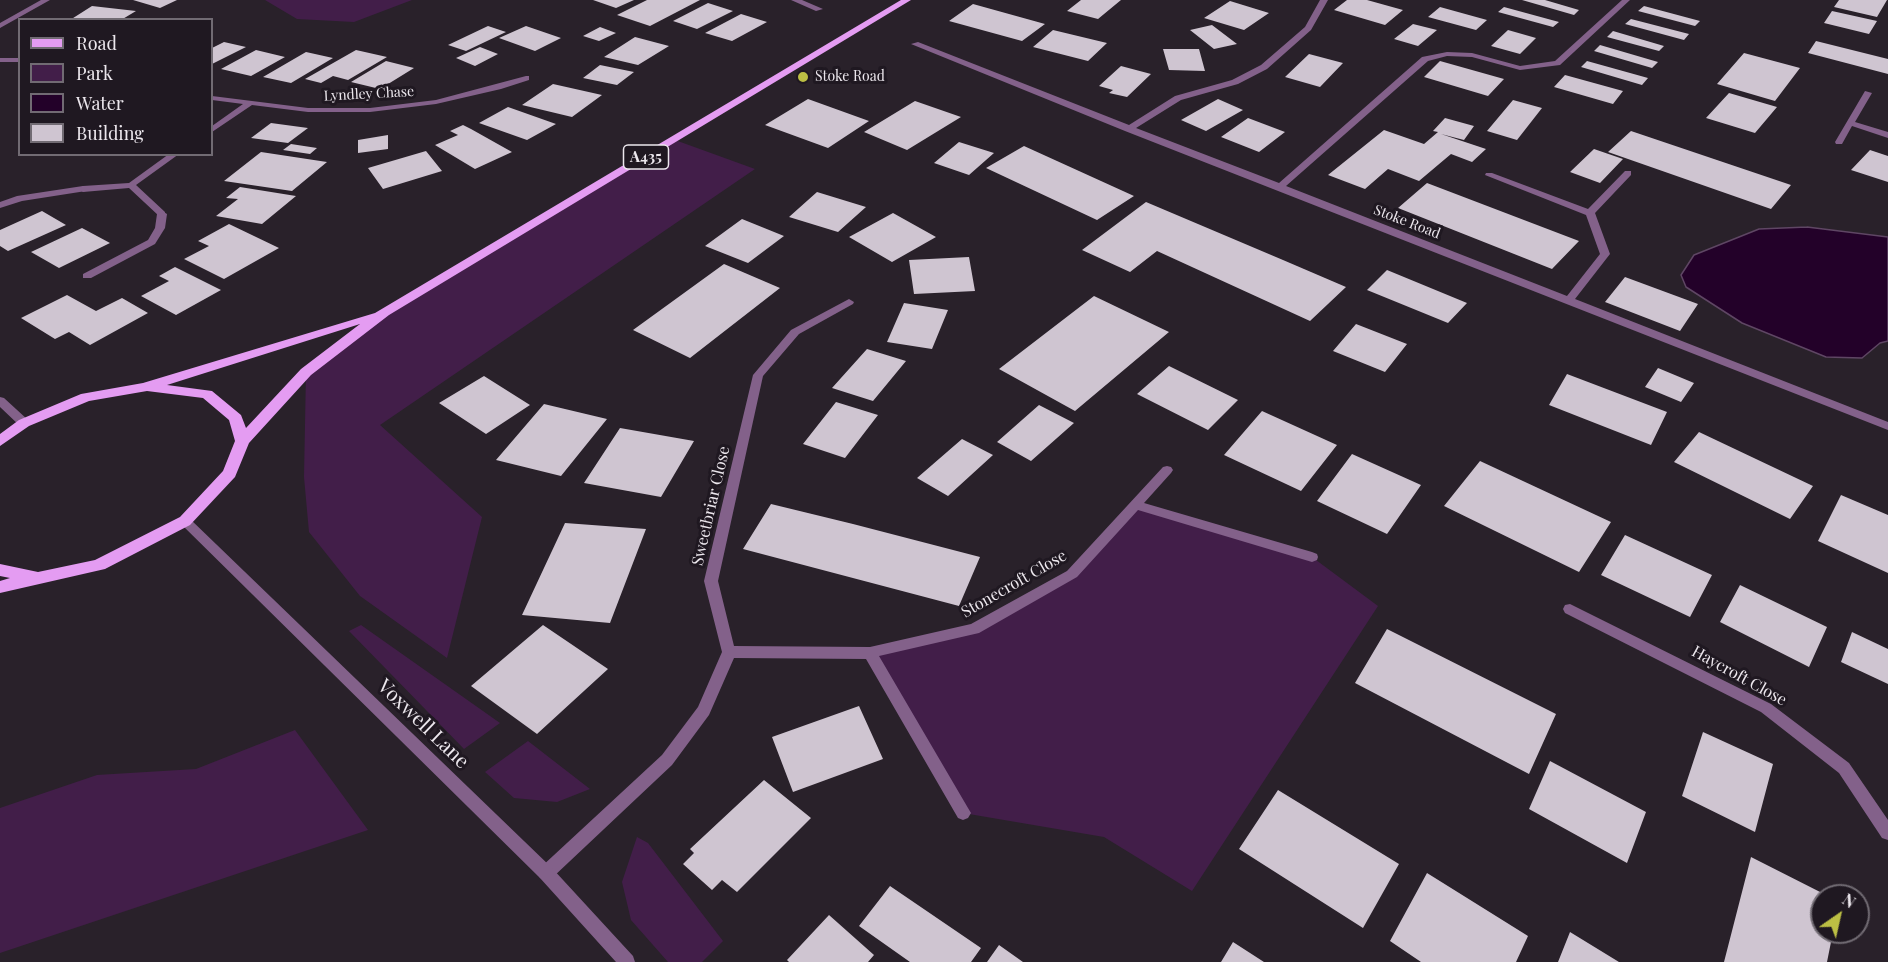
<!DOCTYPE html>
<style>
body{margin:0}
#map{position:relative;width:1888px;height:962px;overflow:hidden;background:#29212a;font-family:"Playfair Display",serif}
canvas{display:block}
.legend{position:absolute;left:18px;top:18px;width:195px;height:138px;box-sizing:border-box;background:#1f1821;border:2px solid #716b73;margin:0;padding:8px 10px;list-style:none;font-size:18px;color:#ece7ed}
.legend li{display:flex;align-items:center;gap:12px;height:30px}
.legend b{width:30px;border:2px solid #716b73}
.north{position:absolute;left:1810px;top:884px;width:60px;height:60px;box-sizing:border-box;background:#1f1821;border:2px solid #716b73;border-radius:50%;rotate:34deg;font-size:16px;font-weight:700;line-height:24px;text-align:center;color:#ece7ed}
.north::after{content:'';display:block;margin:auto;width:21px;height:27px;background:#bcbf44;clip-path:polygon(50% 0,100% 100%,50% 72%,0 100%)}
</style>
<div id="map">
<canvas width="1888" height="962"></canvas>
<ul class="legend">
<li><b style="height:8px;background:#e49cf2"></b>Road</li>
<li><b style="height:16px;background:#421e49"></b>Park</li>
<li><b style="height:16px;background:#230129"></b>Water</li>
<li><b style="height:16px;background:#cfc5d1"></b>Building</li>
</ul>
<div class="north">N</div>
</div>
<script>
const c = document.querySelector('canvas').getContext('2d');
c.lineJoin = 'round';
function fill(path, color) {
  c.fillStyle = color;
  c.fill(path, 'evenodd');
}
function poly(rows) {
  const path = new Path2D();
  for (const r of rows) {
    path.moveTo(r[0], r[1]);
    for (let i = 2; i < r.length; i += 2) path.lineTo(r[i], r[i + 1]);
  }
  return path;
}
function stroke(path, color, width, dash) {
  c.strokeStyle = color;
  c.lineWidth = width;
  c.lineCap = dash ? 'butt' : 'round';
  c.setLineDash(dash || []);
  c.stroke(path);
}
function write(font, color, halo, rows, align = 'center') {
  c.font = font + ' "Playfair Display",serif';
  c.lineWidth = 6;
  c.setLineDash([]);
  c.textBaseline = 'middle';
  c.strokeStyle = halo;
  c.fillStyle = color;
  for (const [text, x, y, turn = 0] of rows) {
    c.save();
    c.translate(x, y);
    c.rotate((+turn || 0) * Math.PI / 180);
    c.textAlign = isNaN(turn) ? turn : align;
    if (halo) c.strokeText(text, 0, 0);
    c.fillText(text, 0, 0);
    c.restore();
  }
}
fill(poly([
 [265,0,412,0,354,22,297,19],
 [675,140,755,169,380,425,482,517,447,658,360,596,309,532,304,477,306,372,384,312],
 [1135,505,1312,557,1378,606,1192,891,1104,837,963,813,870,653,974,629,1072,574],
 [361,625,500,723,464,749,349,631],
 [295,730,368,830,0,953,0,808,97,775,196,769],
 [528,741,590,789,557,802,514,798,485,772],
 [637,837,648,843,723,941,702,962,668,962,631,920,622,882]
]), '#421e49');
const water = poly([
 [1807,227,1888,237,1888,341,1880,343,1862,358,1826,357,1742,323,1686,287,1681,275,1694,255,1759,229,1807,227]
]);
fill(water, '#230129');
stroke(water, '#5f4664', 1.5);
fill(poly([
 [133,0,177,0,160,8],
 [593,0,634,0,616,8],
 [647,0,700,0,650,26,617,15],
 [1081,0,1121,0,1098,19,1067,11],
 [1347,0,1367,0,1403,10,1385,25,1334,10],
 [1522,0,1545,0,1579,10,1574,15],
 [1839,0,1887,0,1877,17,1834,7],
 [1230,1,1269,13,1244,30,1204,18],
 [708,3,733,11,697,29,673,21],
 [973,4,1045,24,1022,41,949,21],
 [92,6,136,11,121,20,70,20],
 [1644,6,1700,21,1695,26,1638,11],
 [1440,7,1487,20,1476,30,1428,17],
 [1504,7,1559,22,1553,27,1498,12],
 [1832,11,1877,21,1869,34,1824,23],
 [741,14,767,22,732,41,705,33],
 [1631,19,1689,34,1684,40,1625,24],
 [1413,24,1437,30,1418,46,1394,39],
 [1212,25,1237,44,1214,49,1190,30],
 [488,26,506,32,466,51,448,45],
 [526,26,561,38,535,51,499,38],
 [600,27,616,33,599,41,583,36],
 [1053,30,1107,43,1088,61,1033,47],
 [1508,30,1536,38,1520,54,1491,46],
 [1613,31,1664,46,1659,51,1607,37],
 [635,37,669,46,638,65,604,57],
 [1816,41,1888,59,1888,74,1808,53],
 [224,42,246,47,212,64,212,48],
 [1600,45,1658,62,1652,68,1594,51],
 [480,47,498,54,475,66,456,58],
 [1163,49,1199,49,1205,71,1169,70],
 [256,50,285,57,251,76,221,69],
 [356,50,387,57,348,80,333,76,321,83,305,79],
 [306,52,333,58,291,83,263,77],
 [1744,53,1800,68,1775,101,1717,84],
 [1309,54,1343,63,1320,87,1285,77],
 [386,61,414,68,380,89,351,82],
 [1440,61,1504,79,1488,96,1424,77],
 [1587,61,1648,78,1642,85,1581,67],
 [600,65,634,72,617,85,583,78],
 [1121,66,1151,74,1127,97,1109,93,1113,90,1099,86],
 [1565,75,1623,91,1613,104,1554,87],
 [553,84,602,95,572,117,522,105],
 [1729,93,1777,107,1755,133,1706,118],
 [808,99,869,121,828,148,765,125],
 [1218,99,1243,110,1206,131,1181,120],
 [1513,100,1542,108,1517,140,1487,131],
 [915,101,961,117,907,150,864,132],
 [508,107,556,124,527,140,479,123],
 [1248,118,1285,132,1259,152,1221,137],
 [1445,118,1474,126,1464,140,1441,134,1486,149,1472,162,1451,154,1419,181,1388,169,1365,189,1328,175,1384,130,1424,144,1438,132,1433,131],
 [271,123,308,128,288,143,251,138],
 [463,125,471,129,512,152,475,169,435,145,458,135,450,131],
 [1631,131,1791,185,1771,209,1608,152],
 [388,135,388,149,358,153,358,140],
 [959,142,994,153,969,175,934,163],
 [291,144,317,148,310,154,283,150],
 [1024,146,1134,196,1097,220,986,168],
 [1594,149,1623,159,1600,183,1570,172],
 [1870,150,1888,156,1888,182,1851,170],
 [426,151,442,171,383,189,368,168],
 [261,152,327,162,292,191,224,181],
 [1427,183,1579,241,1552,269,1398,208],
 [240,187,296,196,262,224,216,216,238,199,226,198],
 [817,192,866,207,838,232,789,217],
 [1146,202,1283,260,1346,287,1310,321,1157,251,1130,272,1082,250],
 [42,211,66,225,8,251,0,246,0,230],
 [893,213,936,237,892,262,849,237],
 [742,219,784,236,748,263,705,246],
 [229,224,279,248,224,279,184,259,209,246,198,241],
 [82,228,110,243,59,268,31,252],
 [969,257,975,291,914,294,909,260],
 [724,264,780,288,690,358,633,330],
 [175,267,221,290,176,315,141,296,169,281,159,276],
 [1387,270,1467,303,1448,323,1367,290],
 [1625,277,1698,304,1680,331,1605,302],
 [67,295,96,311,122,298,148,313,90,345,69,332,55,339,21,318],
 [1094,296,1169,332,1075,411,999,369],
 [904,303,948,310,932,349,887,342],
 [1356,324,1407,344,1385,372,1333,351],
 [867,349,906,361,873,401,832,388],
 [1169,366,1238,400,1208,430,1137,394],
 [1658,368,1694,383,1681,402,1645,387],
 [1567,374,1667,412,1651,445,1549,405],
 [484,376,530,405,486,434,439,403],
 [836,402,878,415,845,458,803,444],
 [544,404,607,419,561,476,496,460],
 [1039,405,1074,423,1031,461,997,442],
 [1262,411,1337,445,1301,491,1224,455],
 [620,428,694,441,661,497,584,483],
 [1699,432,1813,486,1790,519,1674,462],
 [962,439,993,455,948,496,917,478],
 [1352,454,1421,485,1387,534,1317,501],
 [1480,461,1611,522,1579,572,1444,506],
 [1841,495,1888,515,1888,573,1818,541],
 [771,504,853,524,980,557,959,606,743,549],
 [565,523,646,529,610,623,522,615],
 [1625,535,1712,575,1690,617,1601,575],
 [1740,585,1827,627,1809,667,1720,622],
 [543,625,608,669,537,734,471,686],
 [1387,629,1556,714,1529,774,1355,683],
 [1852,632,1888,649,1888,684,1841,662],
 [859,706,883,759,793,792,772,737],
 [1703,732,1773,764,1755,832,1682,796],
 [1550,761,1646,812,1627,863,1529,809],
 [764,780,811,818,737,892,722,880,712,890,683,864,694,853,690,849],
 [1278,790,1399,864,1363,928,1239,849],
 [1751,857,1828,896,1822,896,1822,932,1833,932,1827,962,1724,962],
 [1427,873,1528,936,1516,962,1421,962,1390,941],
 [890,886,981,948,971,962,910,962,859,926],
 [829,915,874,955,868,962,789,962,787,960],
 [1570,932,1619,962,1558,962],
 [1233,942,1264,962,1221,962],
 [999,945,1023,962,987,962]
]), '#cfc5d1');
fill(poly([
 [83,186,88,189,86,191,22,201,0,208,0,202,17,196,83,186],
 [162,211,167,214,165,228,155,244,91,278,83,278,83,274,148,240,155,228,157,214,162,211]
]), '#83618a');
fill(poly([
 [41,0,50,0,0,28,0,23,41,0],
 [791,0,802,0,823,9,816,11,791,0],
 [1320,0,1328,0,1311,30,1267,69,1238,84,1181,100,1136,128,1279,183,1422,57,1447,52,1472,53,1520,66,1555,61,1622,0,1630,0,1560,65,1520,70,1472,57,1447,56,1428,61,1286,186,1567,296,1600,254,1586,215,1485,175,1486,173,1492,173,1588,209,1625,171,1631,171,1631,175,1595,213,1610,254,1575,299,1888,422,1888,430,1125,131,911,44,918,42,1129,125,1175,96,1232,80,1261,65,1305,27,1320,0],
 [0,58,20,58,20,62,0,62,0,58],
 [526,76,529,76,529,80,501,89,436,104,370,112,308,112,252,105,212,132,212,126,243,104,212,100,212,96,308,108,370,108,436,100,526,76],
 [1865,91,1872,93,1855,122,1888,132,1888,138,1852,126,1842,144,1836,144,1835,142,1865,91],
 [169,154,179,154,136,185,165,212,165,216,159,216,129,188,83,192,78,189,83,186,129,183,169,154],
 [849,299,854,302,853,304,799,334,763,376,718,581,734,646,870,647,971,624,1067,571,1163,467,1167,466,1171,467,1173,470,1171,473,1144,503,1312,552,1317,554,1318,557,1317,560,1312,562,1138,510,1077,577,979,633,879,656,968,808,971,813,968,818,963,820,958,818,866,659,734,658,709,715,672,765,552,878,546,881,540,878,538,873,540,868,662,755,698,707,722,652,704,581,753,375,791,330,849,299],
 [1570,604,1771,704,1849,763,1888,820,1888,840,1882,838,1839,773,1761,712,1565,613,1563,609,1565,605,1570,604]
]), '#83618a');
fill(poly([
 [0,397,4,398,28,420,30,423,28,426,20,426,0,407,0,397],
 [185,516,189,518,552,868,633,956,635,962,616,962,540,878,181,524,179,521,181,518,185,516]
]), '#83618a');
fill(poly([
 [901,0,911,0,389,315,311,375,249,443,235,477,190,525,105,569,0,593,0,581,10,578,0,576,0,564,38,572,95,560,180,517,223,471,235,441,229,420,203,398,147,391,89,401,29,426,0,446,0,434,19,420,81,394,143,383,375,313,901,0],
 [360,324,301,369,246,428,241,415,212,391,167,385,360,324]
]), '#e49cf2');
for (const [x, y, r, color] of [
 [803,77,6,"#bcbf44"]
]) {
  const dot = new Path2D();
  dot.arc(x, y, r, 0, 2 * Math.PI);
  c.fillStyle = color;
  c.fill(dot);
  stroke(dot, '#1f1821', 2);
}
write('14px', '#ece7ed', '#1f1821', [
 ["Stoke Road",815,77]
], 'left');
write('14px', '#ece7ed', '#1f1821', [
 ["Lyndley Chase",369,94,-3],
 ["Stoke Road",1407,222,21]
]);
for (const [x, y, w] of [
 [646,157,45]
]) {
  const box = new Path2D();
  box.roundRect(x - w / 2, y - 12, w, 24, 4.5);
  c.fillStyle = '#1f1821';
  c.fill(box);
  stroke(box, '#ece7ed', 1.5);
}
write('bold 15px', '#ece7ed', null, [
 ["A435",646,157]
]);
write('16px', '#ece7ed', '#1f1821', [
 ["Sweetbriar Close",711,506,-77],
 ["Stonecroft Close",1014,584,-30],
 ["Haycroft Close",1739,676,29]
]);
write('20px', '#ece7ed', '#1f1821', [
 ["Voxwell Lane",423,724,44]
]);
</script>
